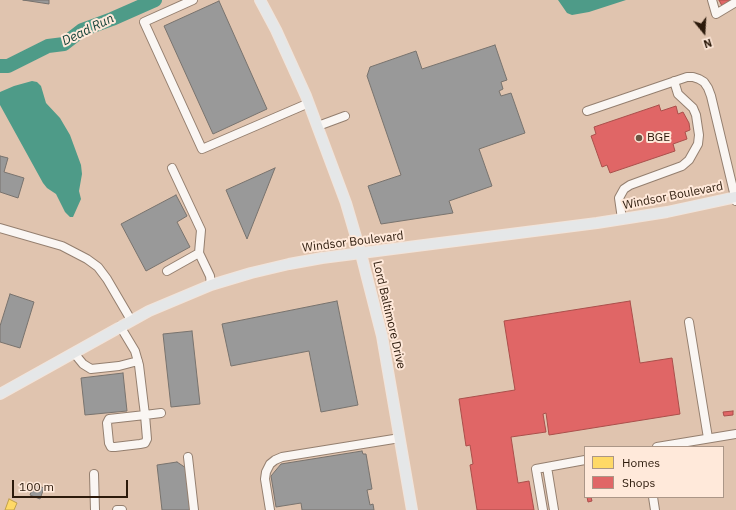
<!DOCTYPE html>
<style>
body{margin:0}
#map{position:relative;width:736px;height:510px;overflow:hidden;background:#e0c4af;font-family:"IBM Plex Sans",sans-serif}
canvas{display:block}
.legend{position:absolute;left:584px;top:446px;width:140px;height:52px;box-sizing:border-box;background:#ffe9da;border:1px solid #ab9687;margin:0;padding:5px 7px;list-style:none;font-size:12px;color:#2c1a0b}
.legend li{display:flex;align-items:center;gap:8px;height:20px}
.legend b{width:20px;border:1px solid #ab9687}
.north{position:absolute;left:684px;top:12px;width:40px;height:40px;-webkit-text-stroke:3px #ffe9da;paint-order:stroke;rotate:162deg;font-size:11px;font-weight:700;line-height:16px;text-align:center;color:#2c1a0b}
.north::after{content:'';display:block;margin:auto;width:14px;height:18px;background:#2c1a0b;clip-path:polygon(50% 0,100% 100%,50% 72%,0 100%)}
.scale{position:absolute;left:12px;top:480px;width:116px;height:18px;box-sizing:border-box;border:2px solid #2c1a0b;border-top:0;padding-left:5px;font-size:12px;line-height:14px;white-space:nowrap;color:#2c1a0b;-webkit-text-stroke:3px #ffe9da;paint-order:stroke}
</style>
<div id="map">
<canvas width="736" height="510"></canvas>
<ul class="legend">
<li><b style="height:11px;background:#ffd966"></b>Homes</li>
<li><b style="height:11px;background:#e06666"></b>Shops</li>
</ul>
<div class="north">N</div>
<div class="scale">100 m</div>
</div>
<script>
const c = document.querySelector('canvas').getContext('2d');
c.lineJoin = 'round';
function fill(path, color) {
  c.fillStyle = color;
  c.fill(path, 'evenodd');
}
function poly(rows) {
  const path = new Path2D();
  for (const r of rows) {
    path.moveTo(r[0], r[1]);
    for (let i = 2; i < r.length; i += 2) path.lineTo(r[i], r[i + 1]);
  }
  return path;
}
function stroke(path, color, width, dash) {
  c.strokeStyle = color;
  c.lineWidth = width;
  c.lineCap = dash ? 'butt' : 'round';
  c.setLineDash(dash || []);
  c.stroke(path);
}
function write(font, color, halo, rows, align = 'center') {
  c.font = font + ' "IBM Plex Sans",sans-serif';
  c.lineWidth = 4;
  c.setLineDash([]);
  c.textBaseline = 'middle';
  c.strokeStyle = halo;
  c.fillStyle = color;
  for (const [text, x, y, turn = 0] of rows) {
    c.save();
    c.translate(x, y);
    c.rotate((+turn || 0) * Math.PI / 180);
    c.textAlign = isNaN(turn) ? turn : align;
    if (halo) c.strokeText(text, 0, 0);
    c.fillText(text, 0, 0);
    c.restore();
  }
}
fill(poly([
 [558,0,626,0,589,12,572,15,567,13],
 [32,81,37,82,41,86,46,103,60,118,70,135,81,165,82,174,79,191,81,199,73,217,70,217,65,212,56,194,47,188,43,183,0,105,0,92,14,86]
]), '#4e9b88');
const homes = poly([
 [9,499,17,503,14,510,5,510,9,499]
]);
fill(homes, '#ffd966');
stroke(homes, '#c0a04b', 1);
const shops = poly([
 [719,0,732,0,722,6,719,0],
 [659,105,661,111,676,106,678,114,683,112,689,123,690,130,685,132,687,139,673,144,675,151,610,173,607,165,602,167,591,136,596,134,594,127,659,105],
 [630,301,640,363,672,358,680,414,549,435,546,413,543,414,546,432,511,437,518,483,529,481,534,510,477,510,470,465,473,464,470,445,466,446,459,399,515,390,504,321,630,301],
 [733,411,733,415,724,416,723,412,733,411],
 [587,497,591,497,592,501,588,502,587,497]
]);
fill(shops, '#e06666');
stroke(shops, '#aa4f4b', 1);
const industry = poly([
 [23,0,49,0,49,4,23,0],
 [219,1,267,109,213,134,164,26,219,1],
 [495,45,507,80,501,82,503,89,499,91,501,96,511,93,525,133,479,149,492,186,449,201,453,213,381,224,368,186,401,175,367,76,370,67,416,51,422,69,495,45],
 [0,156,8,158,4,172,24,178,18,198,0,192,0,156],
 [275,168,247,239,226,190,275,168],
 [176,195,187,216,177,222,190,247,146,271,121,224,176,195],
 [10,294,34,302,20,348,0,342,0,326,10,294],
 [337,301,358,405,321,412,309,351,231,366,222,324,337,301],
 [192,331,200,404,171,407,163,334,192,331],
 [123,373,127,411,85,415,81,378,123,373],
 [362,451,363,454,366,454,372,489,367,490,370,505,373,504,374,510,302,510,301,503,276,507,271,476,281,464,362,451],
 [177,462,186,468,190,510,162,510,157,465,177,462],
 [34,484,44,488,40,499,30,495,34,484]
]);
fill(industry, '#999');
stroke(industry, '#78736e', 1);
stroke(poly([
 [0,66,8,66,48,46,64,44,82,30,112,19,155,0]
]), '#4e9b88', 14);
const minor = poly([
 [193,0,144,22,202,149,309,103],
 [712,0,716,14,736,2],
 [587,111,687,77,693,77,699,79,704,82,708,88,711,96,736,201],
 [318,126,345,116],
 [172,168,201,230,199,253,210,276,211,285],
 [622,219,619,198,624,189,630,185,682,166,689,160,698,144,699,135,696,115,693,108,678,94,674,81],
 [0,228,62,246,87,259,98,267,107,279,131,320],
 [167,271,199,253],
 [689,322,708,438],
 [120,326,135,351,139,365,145,415,147,439,145,443,140,444,115,447,111,447,109,443,107,423,109,419,145,415,161,413],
 [74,353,83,364,91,369,119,366,138,361],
 [657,447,736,434],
 [188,457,194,510],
 [547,467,554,510],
 [94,474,95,510],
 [653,497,655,510],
 [117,510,122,510],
 [270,510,265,479,266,472,270,464,275,460,282,457,400,438],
 [543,510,536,469,585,460]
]);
const major = poly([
 [260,0,276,30,306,96,346,203,361,254,382,336,412,510],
 [0,394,149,311,211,285,251,273,289,264,322,258,597,223,667,212,736,197]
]);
stroke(minor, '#947f6f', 10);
stroke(major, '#f1e4db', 12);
stroke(minor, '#faf6f3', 8);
stroke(major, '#e5e7e8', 10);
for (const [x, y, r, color] of [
 [639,138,4,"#6b5644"]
]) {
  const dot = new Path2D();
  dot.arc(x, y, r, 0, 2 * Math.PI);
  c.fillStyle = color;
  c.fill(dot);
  stroke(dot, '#ffe9da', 1.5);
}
write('12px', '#2c1a0b', '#ffe9da', [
 ["BGE",647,138]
], 'left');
write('12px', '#2c1a0b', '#ffe9da', [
 ["Windsor Boulevard",673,196,-11],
 ["Windsor Boulevard",353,242,-7],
 ["Lord Baltimore Drive",389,315,77]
]);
write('italic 13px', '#103f36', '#ffe9da', [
 ["Dead Run",88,30,-26]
]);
</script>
